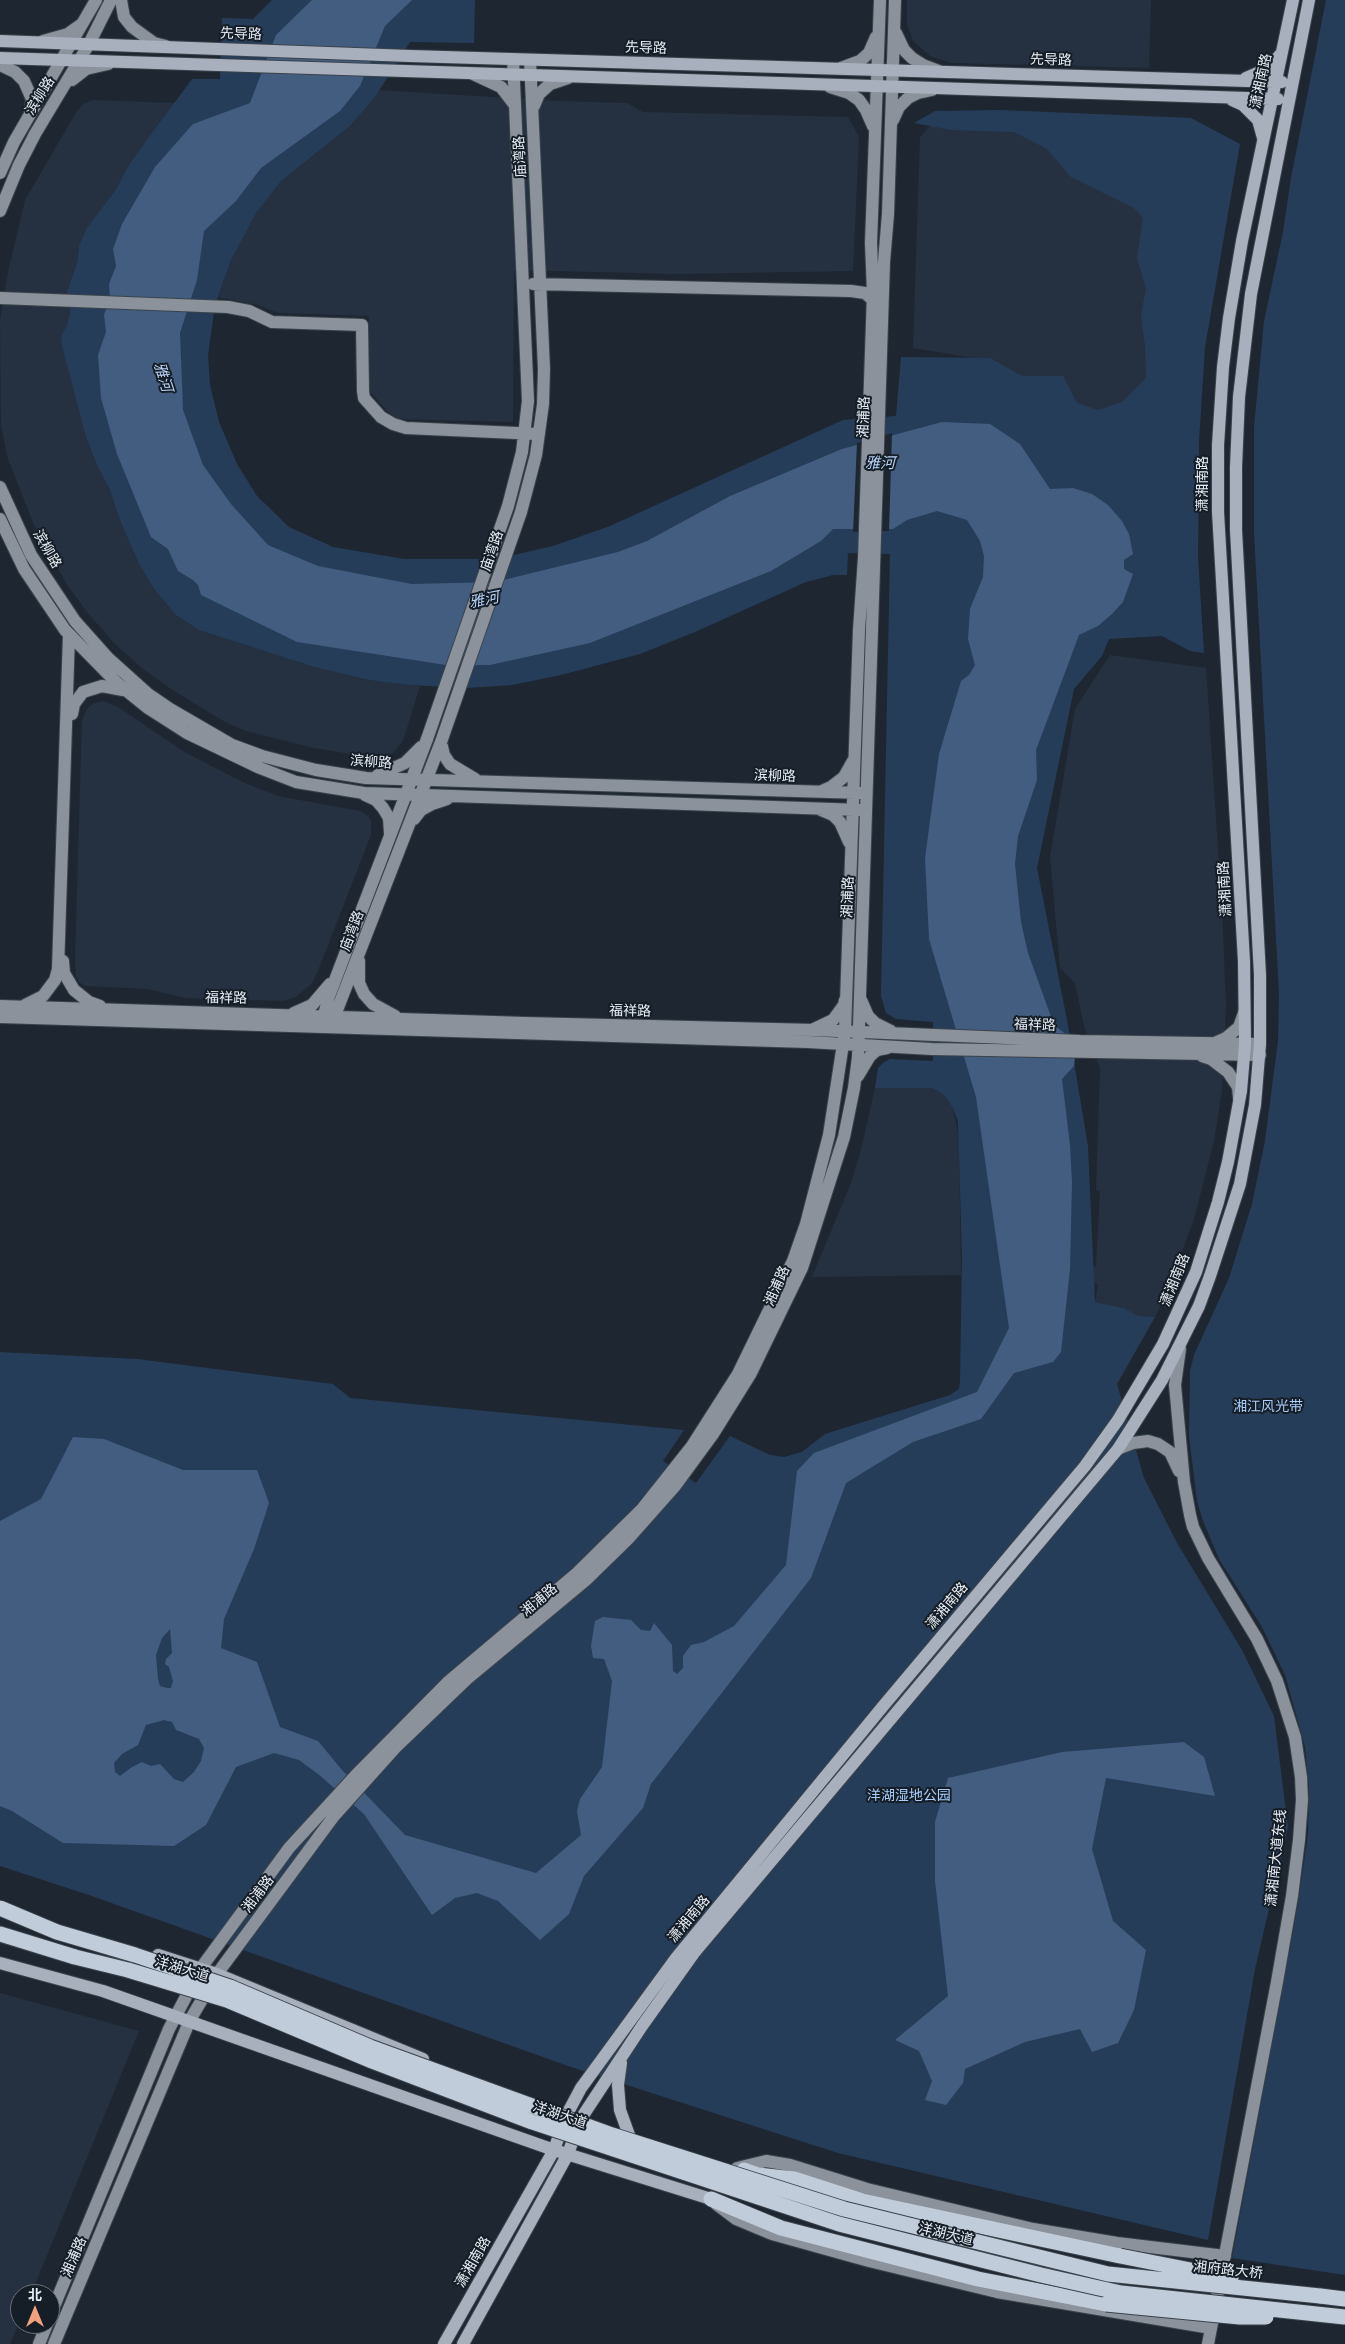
<!DOCTYPE html>
<meta charset="utf-8">
<style>
body{margin:0}
#map{position:relative;width:1345px;height:2344px;overflow:hidden;background:#1e2731;font-family:"Public Sans","Noto Sans SC",sans-serif}
canvas{display:block}
.north{position:absolute;left:10px;top:2284px;width:50px;height:50px;box-sizing:border-box;background:#151d27;border:1px solid #697079;border-radius:50%;rotate:0deg;font-size:14px;font-weight:700;line-height:20px;text-align:center;color:#e7edf4}
.north::after{content:'';display:block;margin:auto;width:18px;height:22px;background:#f1a17d;clip-path:polygon(50% 0,100% 100%,50% 72%,0 100%)}
</style>
<div id="map">
<canvas width="1345" height="2344"></canvas>
<div class="north">北</div>
</div>
<script>
const c = document.querySelector('canvas').getContext('2d');
c.lineJoin = 'round';
function fill(path, color) {
  c.fillStyle = color;
  c.fill(path, 'evenodd');
}
function poly(rows) {
  const path = new Path2D();
  for (const r of rows) {
    path.moveTo(r[0], r[1]);
    for (let i = 2; i < r.length; i += 2) path.lineTo(r[i], r[i + 1]);
  }
  return path;
}
function stroke(path, color, width, dash) {
  c.strokeStyle = color;
  c.lineWidth = width;
  c.lineCap = dash ? 'butt' : 'round';
  c.setLineDash(dash || []);
  c.stroke(path);
}
function write(font, color, halo, rows, align = 'center') {
  c.font = font + ' "Public Sans","Noto Sans SC",sans-serif';
  c.lineWidth = 4;
  c.setLineDash([]);
  c.textBaseline = 'middle';
  c.strokeStyle = halo;
  c.fillStyle = color;
  for (const [text, x, y, turn = 0] of rows) {
    c.save();
    c.translate(x, y);
    c.rotate((+turn || 0) * Math.PI / 180);
    c.textAlign = isNaN(turn) ? turn : align;
    if (halo) c.strokeText(text, 0, 0);
    c.fillText(text, 0, 0);
    c.restore();
  }
}
fill(poly([
 [907,0,1151,0,1149,68,951,63,930,56,913,41,907,24],
 [378,90,556,101,627,103,643,112,848,117,859,137,853,271,676,274,514,270,513,422,394,419,369,390,369,316,278,313,258,305,218,297,231,260,255,213,281,181,350,126,375,97],
 [93,100,174,103,130,165,115,191,79,246,77,263,67,291,70,312,67,325,61,336,62,346,85,434,97,465,109,488,121,523,139,564,154,589,176,615,199,630,314,667,369,680,420,686,403,741,393,753,384,757,351,754,314,748,246,731,225,722,171,689,142,668,115,644,86,611,66,583,34,525,8,459,1,425,0,320,8,272,25,200,77,111,83,104],
 [1165,124,1170,468,986,360,913,348,920,137,930,126],
 [1110,655,1206,668,1222,909,1226,1007,1222,1091,1214,1141,1194,1219,1169,1286,1155,1317,1138,1316,1124,1308,1095,1302,1098,1284,1093,1283,1093,1267,1096,1266,1100,1191,1096,1190,1100,1068,1084,1026,1075,983,1060,968,1050,857,1075,709],
 [103,701,118,707,186,753,245,783,278,796,360,811,368,816,371,821,371,835,317,973,312,983,296,997,284,1001,185,998,148,989,85,986,79,982,76,976,75,958,82,720,87,709,94,703],
 [875,1088,932,1088,944,1095,953,1108,959,1139,961,1275,812,1277,851,1183,861,1150],
 [0,1993,139,2031,31,2294,20,2294,20,2320,10,2344,0,2344]
]), '#253140');
fill(poly([
 [272,0,475,0,474,43,410,42,375,97,350,126,281,181,256,213,231,260,215,305,208,355,210,385,219,422,237,464,257,496,289,527,333,547,404,559,496,559,553,546,610,526,843,420,896,416,901,357,990,358,1022,376,1063,376,1077,403,1098,410,1122,402,1146,378,1145,346,1141,317,1146,288,1137,259,1143,218,1134,208,1071,177,1047,149,1014,132,952,130,914,123,935,111,1000,110,1191,118,1240,144,1205,347,1199,441,1198,558,1204,653,1190,651,1162,636,1109,639,1102,656,1074,689,1037,868,1067,1020,1088,1146,1095,1302,1124,1308,1138,1316,1155,1317,1117,1384,1144,1478,1177,1543,1242,1650,1274,1716,1288,1827,1255,1969,1208,2240,838,2153,571,2067,89,1895,0,1866,0,1352,137,1359,333,1384,350,1398,684,1430,663,1461,696,1483,730,1436,770,1455,784,1457,802,1452,825,1434,950,1395,959,1389,960,1381,962,1257,958,1121,953,1108,944,1095,932,1088,875,1088,878,1068,883,1063,890,1059,933,1061,933,1022,896,1019,886,1013,881,996,890,554,848,553,847,575,833,575,806,582,695,632,640,654,561,675,512,685,467,688,409,685,369,680,314,667,199,630,176,615,154,589,139,564,121,523,109,488,97,465,85,434,62,346,61,336,67,325,70,312,67,291,77,263,79,246,87,228,115,191,129,165,149,137,192,79,220,79,222,18,253,19],
 [1326,0,1345,0,1345,2275,1232,2258,1296,1915,1308,1835,1309,1788,1305,1747,1285,1675,1262,1627,1219,1559,1203,1521,1197,1501,1189,1436,1190,1371,1194,1355,1229,1278,1252,1204,1265,1141,1278,1041,1279,994,1254,533,1254,428,1264,321,1283,232,1291,178]
]), '#263d5a');
fill(poly([
 [312,0,412,0,385,26,360,86,340,111,261,168,236,201,204,231,197,280,180,333,183,410,203,465,231,504,268,545,318,566,412,584,495,582,618,552,647,541,730,496,842,449,942,422,990,424,1020,444,1050,489,1073,488,1092,494,1108,505,1122,521,1129,534,1133,554,1124,560,1124,569,1133,574,1123,602,1112,614,1098,626,1079,635,1036,750,1037,780,1018,836,1015,864,1021,922,1028,953,1054,1025,1068,1036,1075,1057,1074,1066,1062,1079,1070,1145,1072,1182,1070,1269,1061,1352,1053,1362,1014,1373,981,1419,913,1442,846,1483,811,1578,651,1784,643,1808,584,1876,569,1914,540,1940,498,1901,477,1893,455,1898,432,1915,364,1814,318,1774,299,1760,274,1753,236,1767,206,1825,174,1846,63,1843,12,1811,0,1806,0,1521,41,1499,73,1437,104,1439,183,1470,257,1470,269,1503,254,1549,224,1619,221,1648,257,1662,280,1727,318,1741,342,1770,405,1835,536,1873,581,1835,577,1811,580,1799,602,1767,612,1681,604,1659,593,1658,591,1646,595,1621,603,1617,631,1620,641,1630,650,1631,654,1623,672,1645,673,1671,677,1674,683,1668,683,1656,691,1645,704,1642,734,1626,786,1565,797,1471,814,1453,977,1392,1009,1328,976,1097,929,939,925,858,939,754,961,681,969,675,975,665,968,639,970,609,983,577,984,556,980,541,967,520,937,511,907,520,893,529,833,529,821,541,771,571,590,643,490,665,446,665,297,642,201,595,198,585,193,580,178,571,168,549,151,537,117,454,101,398,98,355,106,332,104,315,110,298,109,284,116,266,113,249,122,224,155,167,193,124,250,103,276,35],
 [170,1629,172,1653,166,1659,165,1664,169,1667,173,1681,171,1688,167,1688,160,1686,158,1679,156,1655,162,1638],
 [164,1720,172,1722,176,1730,199,1739,204,1748,201,1761,194,1772,183,1782,174,1779,160,1764,151,1766,142,1762,132,1767,120,1776,115,1772,114,1763,122,1754,138,1745,146,1725],
 [1184,1742,1204,1757,1215,1796,1106,1778,1092,1849,1113,1921,1146,1950,1134,2010,1118,2043,1092,2052,1080,2029,1025,2042,965,2069,963,2083,946,2105,925,2100,932,2081,919,2051,895,2040,948,1996,935,1881,935,1822,948,1778,1062,1752]
]), '#425d7f');
fill(poly([
 [892,433,889,531,853,532,857,443]
]), '#1e2731');
const secondary = poly([
 [121,0,124,17,132,27,154,43,166,46],
 [896,33,904,50,912,58,923,65,939,71],
 [43,41,68,34,82,24],
 [513,59,528,401,522,452],
 [530,60,544,369,543,404,536,455],
 [0,65,15,72,24,81,32,99,30,112],
 [841,68,860,61,869,53,876,37],
 [473,74,501,87,514,104],
 [72,80,86,69,108,64],
 [830,87,849,93,859,100,866,110,873,126],
 [534,106,539,94,550,84,568,78],
 [893,120,899,107,908,98,918,93,932,90],
 [0,173,14,142,96,0],
 [0,211,19,165,35,134,89,44,111,0],
 [533,284,851,291,865,293,873,300],
 [0,298,228,307,249,311,272,322,362,325,363,391,364,398,381,417,393,424,406,428,539,434],
 [0,487,31,555,75,621,108,658,148,694,170,709,232,745,262,756,316,770,366,778,862,793],
 [0,519,24,569,65,630,117,683,148,708,187,733,260,768,296,782,364,793,861,810],
 [72,714,74,704,83,692,102,686,123,690],
 [441,742,444,755,450,764,475,779],
 [378,775,405,763,421,747],
 [822,791,831,787,844,777,853,761],
 [365,795,376,800,383,808,389,818,390,833],
 [821,810,833,815,840,822,849,842],
 [414,819,421,810,432,804,447,799],
 [63,961,64,973,74,990,89,1002,100,1006],
 [359,961,359,983,364,994,373,1004,395,1016],
 [861,1000,868,1016,875,1023,891,1031],
 [25,1005,43,996,55,980,58,969,69,634],
 [0,1006,524,1023,814,1030,1080,1041,1260,1044],
 [294,1013,312,1005,330,984],
 [0,1017,808,1042,932,1049,1260,1055],
 [322,1022,329,996,427,739],
 [334,1022,337,1010,441,742],
 [814,1029,833,1020,844,1005,845,1000],
 [1217,1042,1226,1038,1239,1027,1244,1013],
 [1202,1056,1211,1059,1228,1072,1238,1087,1239,1098],
 [858,1076,870,1056,877,1050,887,1048],
 [1180,1349,1175,1385,1184,1482,1190,1515,1193,1527,1208,1558,1257,1639,1277,1681,1295,1737,1301,1777,1302,1800,1299,1840,1292,1896,1277,1982,1208,2344],
 [1118,1449,1133,1443,1148,1441,1158,1444,1170,1452,1179,1471],
 [737,2168,766,2161,790,2165,867,2189,1033,2229,1117,2243,1225,2256],
 [716,2204,736,2219,772,2234,869,2261,997,2292,1211,2328],
 [50,2316,169,2029,201,1968,289,1848,356,1775,449,1681,577,1573,642,1509,692,1446,738,1374,793,1261,806,1224,829,1135,845,1031,859,630,864,558,873,293,871,243,880,0],
 [39,2344,47,2324],
 [54,2344,190,2020,217,1974,334,1816,395,1748,467,1679,586,1580,628,1539,675,1486,713,1434,751,1373,802,1268,844,1137,854,1088,858,1057,884,262,888,214,895,0]
]);
const primary = poly([
 [0,41,410,56,1282,82],
 [0,58,1278,99],
 [1246,78,1269,68,1280,55],
 [1232,100,1243,105,1258,120,1263,138],
 [158,1955,217,1974,423,2059],
 [0,1963,103,1991,554,2150,711,2199],
 [621,2063,618,2085,620,2110,629,2135],
 [444,2344,554,2150,565,2118,581,2088,676,1958,884,1705,1085,1466,1118,1420,1163,1344,1196,1272,1218,1202,1228,1162,1241,1091,1245,1044,1244,961,1218,512,1218,445,1223,367,1229,318,1242,241,1293,0],
 [463,2344,568,2154,580,2120,642,2026,694,1953,1118,1449,1162,1380,1199,1306,1210,1276,1240,1184,1255,1105,1260,1044,1260,975,1236,530,1236,467,1239,397,1251,294,1309,0]
]);
const highway = poly([
 [0,1934,75,1957],
 [744,2170,758,2175,794,2179,862,2201,1120,2256],
 [711,2199,781,2228,978,2279,1106,2304],
 [1320,2296,1345,2299]
]);
stroke(secondary, '#3a434c', 14);
stroke(primary, '#3a434c', 14);
stroke(highway, '#3a434c', 17);
stroke(secondary, '#8b929b', 12);
stroke(primary, '#a7b0bc', 12);
stroke(highway, '#c1ccda', 15);
const secondaryBridge = poly([
 [427,739,508,506,522,452],
 [441,742,521,512,536,455]
]);
const highwayBridge = poly([
 [0,1908,57,1932,135,1955,230,1987,370,2047,612,2135,844,2209,1108,2274,1320,2296],
 [75,1957,128,1970,227,2000,372,2061,532,2122,839,2224,1041,2275,1121,2293,1345,2317],
 [1120,2256,1231,2278],
 [1106,2304,1240,2317,1266,2317]
]);
stroke(secondaryBridge, '#3a434c', 14, []);
stroke(highwayBridge, '#3a434c', 17, []);
stroke(secondaryBridge, '#8b929b', 12);
stroke(highwayBridge, '#c1ccda', 15);
write('14px', '#e7edf4', '#151d27', [
 ["先导路",241,34,2],
 ["先导路",646,48,2],
 ["先导路",1051,60,2],
 ["潇湘南路",1261,81,-78],
 ["滨柳路",40,96,-58],
 ["庙湾路",520,157,-93],
 ["湘浦路",864,417,-88],
 ["潇湘南路",1203,484,-90],
 ["滨柳路",47,549,60],
 ["庙湾路",492,551,-71],
 ["滨柳路",371,762,4],
 ["滨柳路",775,776,2],
 ["潇湘南路",1225,889,-93],
 ["湘浦路",848,897,-88],
 ["庙湾路",352,931,-69],
 ["福祥路",226,998,1],
 ["福祥路",630,1011,1],
 ["福祥路",1035,1025,2],
 ["潇湘南路",1175,1280,-68],
 ["湘浦路",777,1286,-66],
 ["湘浦路",539,1600,-40],
 ["潇湘南路",947,1606,-50],
 ["潇湘南大道东线",1276,1858,-84],
 ["湘浦路",258,1894,-53],
 ["潇湘南路",689,1919,-50],
 ["洋湖大道",182,1969,17],
 ["洋湖大道",560,2115,19],
 ["洋湖大道",946,2234,14],
 ["湘浦路",74,2257,-67],
 ["潇湘南路",473,2262,-60],
 ["湘府路大桥",1228,2270,6]
]);
write('14px', '#a9cdfc', '#151d27', [
 ["湘江风光带",1268,1407],
 ["洋湖湿地公园",909,1796]
]);
write('italic 15px', '#b7d3f6', '#151d27', [
 ["雅河",163,377,72],
 ["雅河",880,463],
 ["雅河",484,600,-11]
]);
</script>
